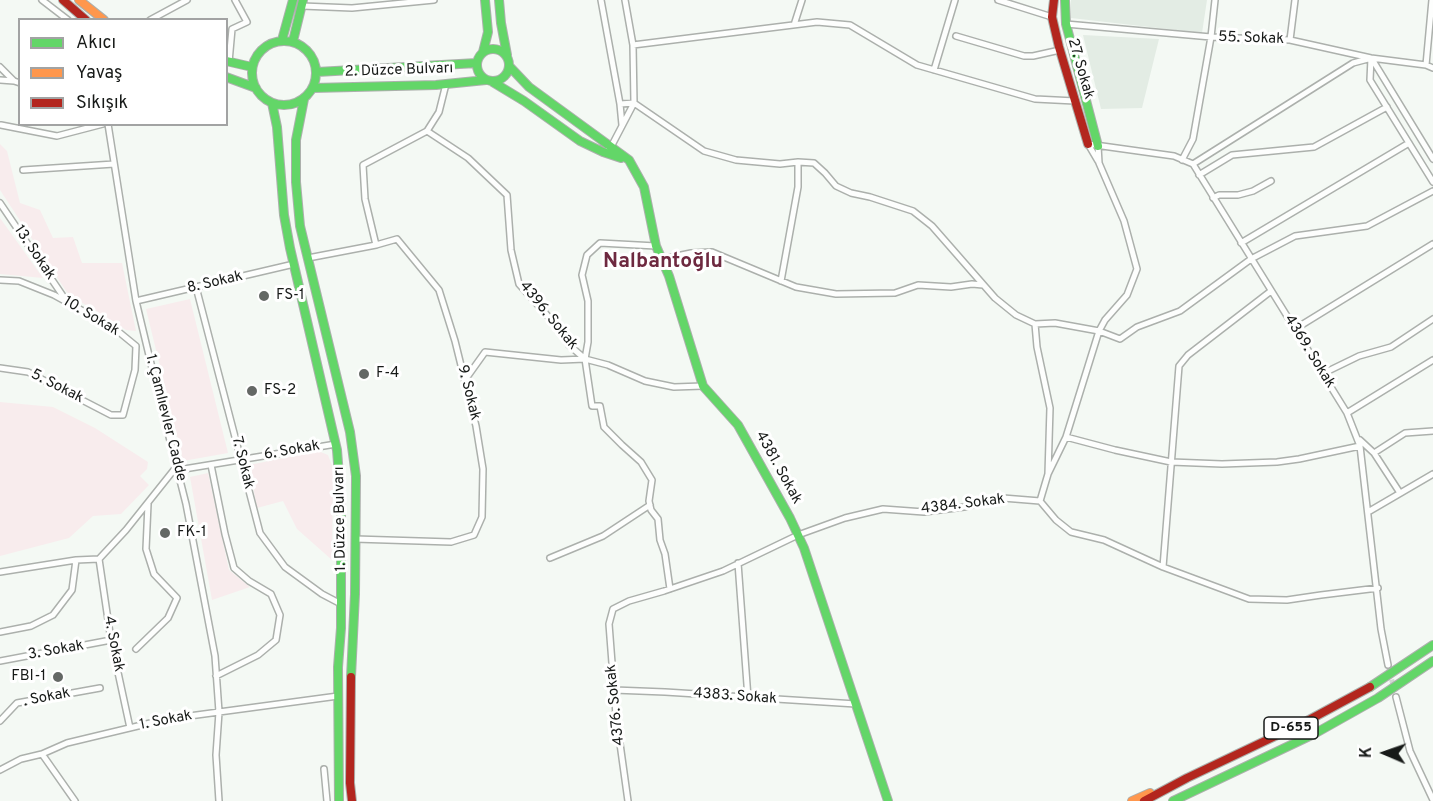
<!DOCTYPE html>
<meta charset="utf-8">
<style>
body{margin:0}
#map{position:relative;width:1433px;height:801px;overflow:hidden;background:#f4f9f4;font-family:Overpass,sans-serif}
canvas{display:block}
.legend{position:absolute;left:18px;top:18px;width:210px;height:108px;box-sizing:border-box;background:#fff;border:2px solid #a2a3a3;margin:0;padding:8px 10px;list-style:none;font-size:18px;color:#171a18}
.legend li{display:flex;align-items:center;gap:12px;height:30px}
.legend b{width:30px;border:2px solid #a2a3a3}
.north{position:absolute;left:1355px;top:723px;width:60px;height:60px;-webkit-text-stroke:4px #fff;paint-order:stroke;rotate:272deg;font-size:16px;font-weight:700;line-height:24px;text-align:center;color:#171a18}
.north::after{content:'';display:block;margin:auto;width:21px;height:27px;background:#171a18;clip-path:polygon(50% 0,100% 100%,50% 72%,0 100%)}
</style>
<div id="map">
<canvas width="1433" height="801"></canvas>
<ul class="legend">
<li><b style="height:8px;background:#63d668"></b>Akıcı</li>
<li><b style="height:8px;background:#ff974d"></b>Yavaş</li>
<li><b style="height:8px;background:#b3261e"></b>Sıkışık</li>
</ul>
<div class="north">K</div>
</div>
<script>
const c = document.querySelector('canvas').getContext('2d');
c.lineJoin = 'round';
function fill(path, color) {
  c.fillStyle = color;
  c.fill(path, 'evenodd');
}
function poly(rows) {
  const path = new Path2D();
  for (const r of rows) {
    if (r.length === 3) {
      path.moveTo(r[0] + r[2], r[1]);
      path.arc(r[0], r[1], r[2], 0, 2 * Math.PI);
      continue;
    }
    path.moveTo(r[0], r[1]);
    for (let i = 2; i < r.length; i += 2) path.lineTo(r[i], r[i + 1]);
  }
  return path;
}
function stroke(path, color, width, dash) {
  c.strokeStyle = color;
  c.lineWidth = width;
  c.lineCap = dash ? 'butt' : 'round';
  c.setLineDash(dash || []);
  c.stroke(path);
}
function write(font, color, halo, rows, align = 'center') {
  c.font = font + ' Overpass,sans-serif';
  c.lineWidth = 6;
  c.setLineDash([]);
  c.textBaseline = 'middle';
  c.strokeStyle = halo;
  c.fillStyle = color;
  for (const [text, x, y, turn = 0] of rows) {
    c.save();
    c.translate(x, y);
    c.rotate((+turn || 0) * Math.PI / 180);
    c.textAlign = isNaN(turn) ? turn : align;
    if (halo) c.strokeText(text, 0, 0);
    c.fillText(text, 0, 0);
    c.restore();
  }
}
fill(poly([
 [1071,0,1207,0,1202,33,1071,18],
 [1083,35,1159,39,1142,108,1101,109]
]), '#e3ece4');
fill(poly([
 [0,144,7,151,20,203,40,210,53,238,73,237,82,263,122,263,136,331,126,330,68,294,0,190],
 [0,218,43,278,0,274],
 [190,299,228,453,183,461,146,309],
 [0,402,53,407,95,428,148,462,147,469,140,476,149,485,121,514,93,516,69,538,0,556],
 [318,451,328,455,333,468,332,560,297,529,283,501,257,508,249,465],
 [208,473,229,570,250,587,212,600,190,477]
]), '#f8eced');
stroke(poly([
 [1388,665,1396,697]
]), '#d3d8d3', 5, [5, 2.5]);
const street = poly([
 [42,0,68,20],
 [601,0,620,104,622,125],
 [998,0,1052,17],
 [302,6,352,8,434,0],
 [150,20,187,0],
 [1066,24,1211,37,1290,40,1371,58,1426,65,1433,68],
 [794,25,802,0],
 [956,36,1024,56,1033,56,1060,50],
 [1290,40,1295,0],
 [633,45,817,22,850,25,917,65,1035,99,1075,101],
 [1371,58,1370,80,1433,182],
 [1372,59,1433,159],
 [229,62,232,29,247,22,235,0],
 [1426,65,1432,0],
 [0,67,14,81,20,83],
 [934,70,955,0],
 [0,80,14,81],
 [620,104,634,103,704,151,736,160,780,164,798,162,814,163,825,173,836,186,851,193,870,197,913,211,932,226,995,298,1016,315,1035,324,1055,323,1099,331,1120,339,1137,327,1180,311,1251,259,1295,236,1367,226,1433,191],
 [108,124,136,301,159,397,186,504,215,656,219,712,216,755,219,801],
 [1,125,57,136,103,124],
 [427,131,468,158,507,195,511,250,519,284,555,324,569,345,585,359],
 [1088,144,1174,156,1193,164,1347,413,1360,446,1381,629,1388,665],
 [1088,144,1098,161],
 [609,148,611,147,634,103,633,45,625,0],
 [1182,160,1193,139,1211,37,1215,0],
 [1193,164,1353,63,1368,59],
 [23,170,114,164],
 [1199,175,1232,155,1314,147,1387,107],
 [1213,198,1219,195,1238,195,1253,191,1271,181],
 [0,203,67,302],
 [1241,243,1409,143],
 [376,245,365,199,363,165,427,131,439,112,446,84],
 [656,246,600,243,587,255,582,275,588,301,588,342,585,359,592,406,600,406,604,427,622,445,641,462,652,480,649,501,651,510,658,519,660,540,665,554,670,589],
 [308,258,376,245,397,239,439,290,455,341,476,426,483,469,482,517,474,535,451,542,355,539],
 [662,259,691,253,712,252,796,287,836,294,895,293,918,285,951,287,972,284,983,285],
 [0,280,19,281,54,295,114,328,136,346,135,370,123,415,111,415,28,372,0,368],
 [781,281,798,187,798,162],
 [196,287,260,533,285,567,322,594,341,604],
 [136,301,294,264],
 [1035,324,1037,347,1050,408,1048,474,1040,501],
 [1295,329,1433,244],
 [1322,374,1359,356,1391,347,1433,319],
 [465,380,485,352,561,360,585,359,608,365,645,381,674,387,703,386],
 [1347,413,1433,360],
 [1066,437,1115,450,1171,462,1222,464,1277,462,1299,459,1360,446],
 [1360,440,1374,453,1400,493],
 [1374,453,1405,433,1433,431],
 [211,465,225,534,234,568,249,581,271,594,280,615,276,640,258,655,216,676],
 [178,470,336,444],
 [1048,474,1066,437,1099,331,1105,320,1127,295,1137,269,1124,221,1099,163,1098,146],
 [1368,512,1433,474],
 [550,558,603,536,650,505],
 [99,559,111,640,130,728],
 [738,563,748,698],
 [1163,567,1179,366,1188,355,1271,291],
 [0,572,76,560,99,559,126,530,177,466],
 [0,632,31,626,53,615,72,590,76,560],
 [136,649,168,618,177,598,154,574,146,549,148,504],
 [0,661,111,640],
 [614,690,665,692,856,704],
 [1396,697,1410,751,1433,800],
 [0,721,17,703,100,688],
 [42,754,75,801],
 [324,769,327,801],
 [0,770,21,759,42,754,67,743,167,719,338,696],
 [628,801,616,715,609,624,613,609,629,601,664,591,723,571,798,535,845,518,883,509,924,512,964,507,1003,498,1040,501,1056,520,1071,532,1104,540,1163,567,1249,599,1287,600,1321,595,1378,588]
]);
const fast = poly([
 [499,0,501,23,507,55],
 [1065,0,1066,24,1098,146],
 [282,40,293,0],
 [284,73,32],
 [293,41,303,0],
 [493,65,16],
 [483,52,488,32,485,0],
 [226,61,252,67],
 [510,67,529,87,629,160,644,187,656,246,669,276,703,386,738,425,790,518,804,548,888,801],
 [317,72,477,63],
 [226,77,256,88],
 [491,81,524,101,580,141,603,152,621,158],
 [313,88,436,85,486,80],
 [304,99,296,140,296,182,300,226,350,432,356,476,355,594,351,677],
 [272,103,277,127,284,215,290,248,337,450,341,502,341,628,338,667,339,801],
 [1370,687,1433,645],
 [1173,801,1314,734,1378,698,1433,661]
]);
const slow = poly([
 [79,0,104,20],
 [1132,801,1150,793]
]);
const jam = poly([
 [63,0,86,20],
 [1054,0,1052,17,1059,47,1088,144],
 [351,677,350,783,352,801],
 [1144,801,1187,778,1307,721,1370,687]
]);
stroke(street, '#acb0ac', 8);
stroke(fast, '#acb0ac', 10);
stroke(slow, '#acb0ac', 10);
stroke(jam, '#acb0ac', 10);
stroke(street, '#fdfefd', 5);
stroke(fast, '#63d668', 8);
stroke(slow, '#ff974d', 8);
stroke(jam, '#b3261e', 8);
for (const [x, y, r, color] of [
 [264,296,6,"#646865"],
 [364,374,6,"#646865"],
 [252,391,6,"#646865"],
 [165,533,6,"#646865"],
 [58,677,6,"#646865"]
]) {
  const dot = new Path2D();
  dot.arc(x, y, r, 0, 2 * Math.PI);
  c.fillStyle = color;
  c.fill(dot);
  stroke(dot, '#fff', 2);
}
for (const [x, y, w] of [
 [1291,728,54]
]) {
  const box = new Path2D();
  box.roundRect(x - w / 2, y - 11, w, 22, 4.5);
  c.fillStyle = '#fff';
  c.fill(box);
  stroke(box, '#171a18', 1.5);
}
write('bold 14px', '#171a18', null, [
 ["D-655",1291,728]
]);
write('15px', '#171a18', '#fff', [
 ["55. Sokak",1251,39,2],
 ["27. Sokak",1080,69,74],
 ["2. Düzce Bulvarı",399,71,-2],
 ["13. Sokak",34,253,56],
 ["8. Sokak",215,283,-13],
 ["4396. Sokak",548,316,51],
 ["10. Sokak",91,317,31],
 ["4369. Sokak",1309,352,58],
 ["5. Sokak",57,387,27],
 ["9. Sokak",468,393,76],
 ["1. Çamlıevler Cadde",165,418,76],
 ["6. Sokak",292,451,-10],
 ["7. Sokak",242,463,76],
 ["4381. Sokak",778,468,61],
 ["4384. Sokak",963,505,-7],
 ["1. Düzce Bulvarı",341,519,-91],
 ["4. Sokak",113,644,79],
 ["3. Sokak",56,651,-10],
 ["4383. Sokak",735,697,4],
 [". Sokak",47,698,-11],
 ["4376. Sokak",616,705,-96],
 ["1. Sokak",166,721,-11]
]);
write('15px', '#171a18', '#fff', [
 ["FS-1",276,296],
 ["F-4",376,374],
 ["FS-2",264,391],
 ["FK-1",177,533],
 ["FBI-1",46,677,"right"]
], 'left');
write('bold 21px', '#6e2940', '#fff', [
 ["Nalbantoğlu",663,263]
]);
</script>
